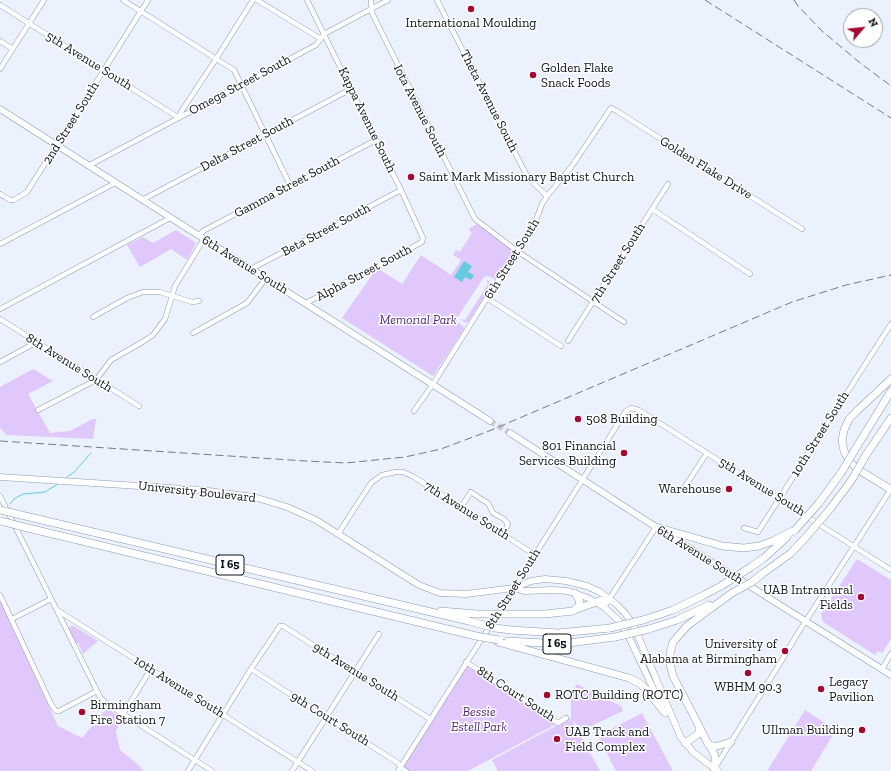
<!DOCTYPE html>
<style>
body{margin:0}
#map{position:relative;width:891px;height:771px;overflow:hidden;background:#ebf2fd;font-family:"Zilla Slab",serif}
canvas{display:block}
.north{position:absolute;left:843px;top:8px;width:40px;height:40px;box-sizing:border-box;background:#fff;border:1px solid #9ea0a4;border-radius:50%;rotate:62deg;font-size:11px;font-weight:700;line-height:16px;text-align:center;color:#0c121b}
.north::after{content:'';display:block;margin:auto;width:14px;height:18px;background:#a40730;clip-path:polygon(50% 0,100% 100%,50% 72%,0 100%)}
</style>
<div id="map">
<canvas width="891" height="771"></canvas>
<div class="north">N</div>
</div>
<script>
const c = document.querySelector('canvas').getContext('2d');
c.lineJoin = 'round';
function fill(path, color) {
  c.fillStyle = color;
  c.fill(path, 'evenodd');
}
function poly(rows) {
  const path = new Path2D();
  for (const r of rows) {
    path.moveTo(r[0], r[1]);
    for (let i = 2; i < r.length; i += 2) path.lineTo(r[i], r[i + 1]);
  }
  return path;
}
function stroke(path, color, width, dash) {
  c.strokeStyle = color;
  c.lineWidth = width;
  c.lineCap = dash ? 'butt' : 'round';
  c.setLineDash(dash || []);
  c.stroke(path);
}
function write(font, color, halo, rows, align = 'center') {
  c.font = font + ' "Zilla Slab",serif';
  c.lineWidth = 3;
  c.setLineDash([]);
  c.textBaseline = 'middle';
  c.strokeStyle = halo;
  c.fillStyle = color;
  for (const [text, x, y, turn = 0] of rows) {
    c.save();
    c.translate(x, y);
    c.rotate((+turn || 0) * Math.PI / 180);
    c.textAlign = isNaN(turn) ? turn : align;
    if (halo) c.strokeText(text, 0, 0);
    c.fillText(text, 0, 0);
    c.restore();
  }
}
fill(poly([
 [477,224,503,242,511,248,512,253,495,279,488,276,484,277,457,318,457,322,463,326,464,329,433,376,342,318,377,268,402,284,421,255,451,275,461,260,453,255,456,250,460,252,472,233,469,230,470,228],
 [176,230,196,243,187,260,171,249,140,267,127,245,143,237,153,243],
 [486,280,491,282,492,285,468,322,465,323,461,319,465,320,488,284],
 [33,369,53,381,28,394,50,433,70,431,92,419,96,419,93,439,6,435,0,428,0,387],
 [857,559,891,580,891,639,882,653,878,651,875,655,823,622,821,614],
 [0,601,58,726,82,738,107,708,121,718,116,732,120,750,140,766,143,771,0,771],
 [72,625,98,641,83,654,78,643,75,643,70,634,69,628],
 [466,662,558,723,468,771,407,771,400,767],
 [577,684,621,706,623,711,583,730,572,720,600,771,498,771,492,760,571,718,571,701,573,691],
 [805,710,836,730,811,771,767,771],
 [642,713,673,771,616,771,598,736]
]), '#e0c8fc');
fill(poly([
 [464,261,472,266,468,272,474,275,471,280,465,277,462,282,454,277]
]), '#65cbde');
stroke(poly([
 [66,478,74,472,91,453],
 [10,504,14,499,23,494,45,492,58,484]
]), '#65cbde', 1);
stroke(poly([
 [490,421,510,433]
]), '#cad0db', 6, [6, 3]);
const minor = poly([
 [123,0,234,70,290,185],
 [257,0,321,39],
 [371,0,372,13,475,219,517,251,624,322],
 [437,0,528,178,547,196],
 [0,5,179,118,181,112,216,59,253,0],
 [0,41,13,49],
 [0,69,44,0],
 [88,166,316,45,324,34,388,0],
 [0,194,10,200,14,200,27,192,148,0],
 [142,200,351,89],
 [652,209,750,274],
 [199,236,203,231,376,140],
 [0,244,115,183],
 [251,269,401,190],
 [487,298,561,346],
 [306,303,398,255,422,242,423,238,401,190,307,0],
 [0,309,170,218],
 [93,317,127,298,143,292,160,292,192,302,199,301],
 [0,319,139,406],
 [193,333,247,303,266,278],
 [568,341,668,184],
 [0,362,37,342],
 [38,410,96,380,111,360,144,341,153,335,165,319,175,286,204,239],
 [414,411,433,384,536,220,542,204,547,196,572,166,611,108,617,111,802,229],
 [684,488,707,453],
 [0,496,100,697,106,703,212,771],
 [461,507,471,492,481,499,488,503,493,513,504,519,508,524,504,534],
 [744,528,758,532,891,324],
 [338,534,371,483,382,475,396,472,403,472,414,477,430,487,535,555],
 [0,595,51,704,56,711,59,711,97,691],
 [604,607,656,527],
 [57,610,312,771],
 [12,619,51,599],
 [466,662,558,723,566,718],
 [251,669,398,763,400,767,406,771],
 [882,669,891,654],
 [123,714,151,669],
 [188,771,251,669,280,626,283,626,430,719],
 [292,771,379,634],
 [398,771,626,411,631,408,639,410,891,570],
 [713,771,782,660,798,633,891,489]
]);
const major = poly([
 [0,109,490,421],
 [510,433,656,527,891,675],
 [0,477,201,490,254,497,287,507,316,520,419,585,440,593,466,594,514,588,531,581,545,579,566,581,587,586,600,592,616,604,625,613,633,624,681,738],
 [514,588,524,591,553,590,568,591,588,598,604,607,619,621,627,633,661,705],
 [683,740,694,753,718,771]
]);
const highway = poly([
 [856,448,891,391],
 [866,455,891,418],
 [890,489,859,470,850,462,844,451,842,441,844,430,849,419,858,410,891,379],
 [819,503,841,473],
 [830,509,851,481],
 [21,515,469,621],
 [656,527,722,546,744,548,759,546,773,541,795,530],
 [28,528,476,636],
 [751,567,764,558,787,537],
 [762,574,791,553,806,537],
 [574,610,602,600,610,600],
 [441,611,476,614],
 [516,614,545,614,573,611,578,607,580,604,579,600,575,593],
 [643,620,673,610,704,595,721,586],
 [649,629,677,620,709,605],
 [511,630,558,633,610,628],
 [508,641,561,644,615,637],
 [498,642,629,678,639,683,646,689,665,713],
 [699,726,708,744,714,747,731,742],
 [685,743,697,735,699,732,699,726,673,676,670,664,670,653,673,642,687,626,732,593],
 [709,744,715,756,715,768]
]);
stroke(minor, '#8a9ab2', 5.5);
stroke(major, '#8a9ab2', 7);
stroke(highway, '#8a9ab2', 8);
stroke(minor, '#fff', 4.5);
stroke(major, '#fff', 6);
stroke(highway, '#fff', 7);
stroke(poly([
 [705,0,891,118],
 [794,0,798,6,822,31,859,62,891,86],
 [0,441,306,461,346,463,405,457,441,449,489,431,792,302,846,285,891,275]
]), '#747a84', 1, [8, 4]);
const highwayBridge = poly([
 [841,473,856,448],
 [851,481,866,455],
 [0,510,21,515],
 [0,521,28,528],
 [795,530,819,503],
 [806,537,830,509],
 [721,586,751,567],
 [732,593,752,582,762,574],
 [476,614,516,614],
 [469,621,495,628,511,630],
 [610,628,643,620],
 [476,636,499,640],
 [615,637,649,629]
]);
stroke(highwayBridge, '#8a9ab2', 8, []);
stroke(highwayBridge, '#fff', 7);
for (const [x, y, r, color] of [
 [471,9,4,"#a40730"],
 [533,75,4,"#a40730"],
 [411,177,4,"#a40730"],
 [578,419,4,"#a40730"],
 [624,453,4,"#a40730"],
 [729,489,4,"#a40730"],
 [861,597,4,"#a40730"],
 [785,651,4,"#a40730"],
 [748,673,4,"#a40730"],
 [821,689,4,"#a40730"],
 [547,695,4,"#a40730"],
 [82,712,4,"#a40730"],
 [862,730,4,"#a40730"],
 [557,739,4,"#a40730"]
]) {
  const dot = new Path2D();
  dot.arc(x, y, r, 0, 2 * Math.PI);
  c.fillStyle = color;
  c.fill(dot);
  stroke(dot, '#fff', 1.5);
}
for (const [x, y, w] of [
 [230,565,28],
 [557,644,28]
]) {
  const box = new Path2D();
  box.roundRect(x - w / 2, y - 10, w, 20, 3);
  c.fillStyle = '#fff';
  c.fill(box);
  stroke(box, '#0c121b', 1);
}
write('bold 12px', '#0c121b', null, [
 ["I 65",230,565],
 ["I 65",557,644]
]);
write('13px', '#0c121b', '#fff', [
 ["International Moulding",471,23,"center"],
 ["Golden Flake",541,68],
 ["Snack Foods",541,83],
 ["Saint Mark Missionary Baptist Church",419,177],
 ["508 Building",586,419],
 ["801 Financial",616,446,"right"],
 ["Services Building",616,461,"right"],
 ["Warehouse",721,489,"right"],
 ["UAB Intramural",853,590,"right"],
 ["Fields",853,605,"right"],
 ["University of",777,644,"right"],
 ["Alabama at Birmingham",777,659,"right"],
 ["Legacy",829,682],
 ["Pavilion",829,697],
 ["WBHM 90.3",748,687,"center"],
 ["ROTC Building (ROTC)",555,695],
 ["Birmingham",90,705],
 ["Fire Station 7",90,720],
 ["UIlman Building",854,730,"right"],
 ["UAB Track and",565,732],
 ["Field Complex",565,747]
], 'left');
write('13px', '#0c121b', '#fff', [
 ["5th Avenue South",89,61,32],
 ["Omega Street South",240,85,-28],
 ["Theta Avenue South",489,101,63],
 ["Iota Avenue South",420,111,63],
 ["Kappa Avenue South",367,120,64],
 ["2nd Street South",71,123,-58],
 ["Delta Street South",247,144,-28],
 ["Golden Flake Drive",706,168,32],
 ["Gamma Street South",287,187,-28],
 ["Beta Street South",326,230,-28],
 ["6th Street South",512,259,-58],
 ["7th Street South",618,263,-58],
 ["6th Avenue South",245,265,32],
 ["Alpha Street South",364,273,-28],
 ["8th Avenue South",69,363,32],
 ["10th Street South",820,434,-58],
 ["5th Avenue South",762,487,32],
 ["University Boulevard",197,492,6],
 ["7th Avenue South",467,511,32],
 ["6th Avenue South",700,555,32],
 ["8th Street South",513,589,-58],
 ["9th Avenue South",356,672,32],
 ["10th Avenue South",179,687,32],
 ["8th Court South",516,694,33],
 ["9th Court South",330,719,32]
]);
write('italic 13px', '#522875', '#fff', [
 ["Memorial Park",418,320],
 ["Bessie",479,712],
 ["Estell Park",479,727]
]);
</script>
